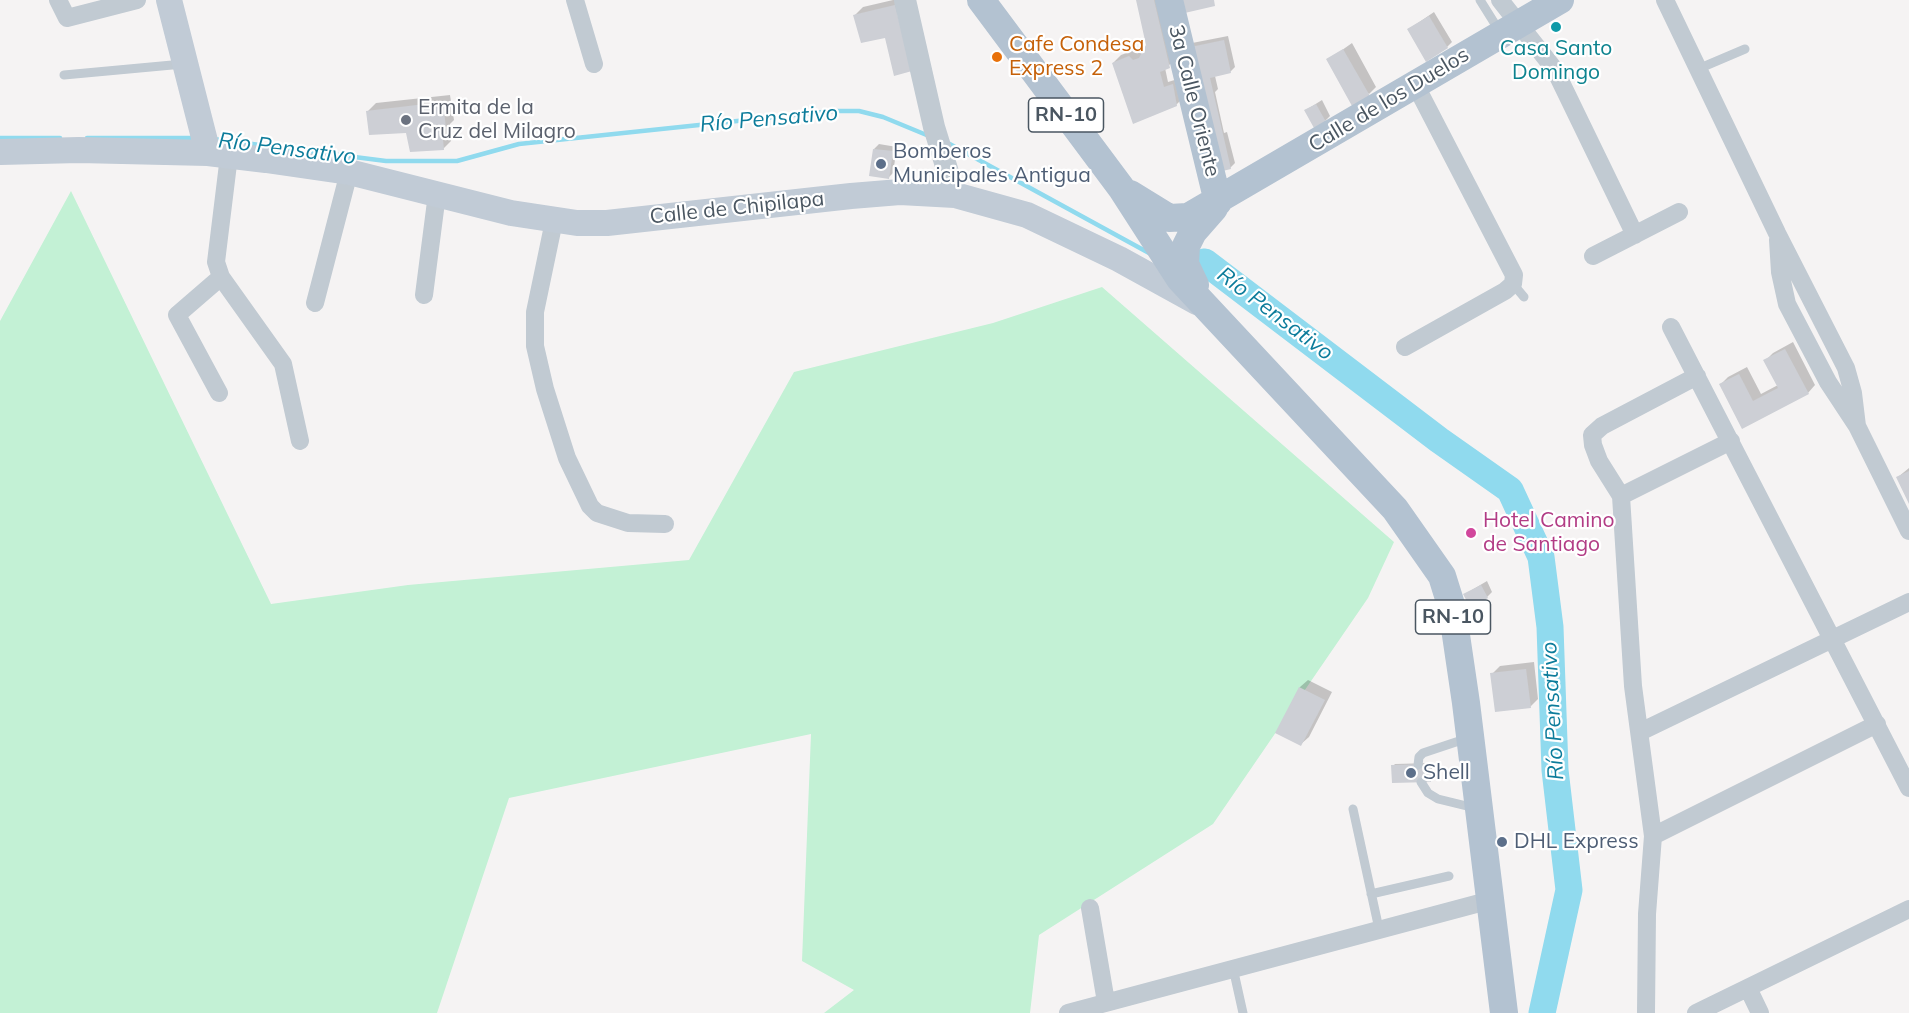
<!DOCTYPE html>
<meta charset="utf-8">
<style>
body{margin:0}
canvas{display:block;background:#f5f3f3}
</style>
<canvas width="1909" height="1013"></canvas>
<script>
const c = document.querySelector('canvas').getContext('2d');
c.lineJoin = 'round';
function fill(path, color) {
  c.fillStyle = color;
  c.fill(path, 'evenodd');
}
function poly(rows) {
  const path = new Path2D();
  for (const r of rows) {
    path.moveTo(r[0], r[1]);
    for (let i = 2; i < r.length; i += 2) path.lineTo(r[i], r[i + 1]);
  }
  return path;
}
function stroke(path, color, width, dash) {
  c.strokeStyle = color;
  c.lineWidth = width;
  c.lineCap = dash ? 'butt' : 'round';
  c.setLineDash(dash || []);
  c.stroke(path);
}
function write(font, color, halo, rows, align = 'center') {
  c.font = font + ' Mulish,sans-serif';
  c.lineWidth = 4.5;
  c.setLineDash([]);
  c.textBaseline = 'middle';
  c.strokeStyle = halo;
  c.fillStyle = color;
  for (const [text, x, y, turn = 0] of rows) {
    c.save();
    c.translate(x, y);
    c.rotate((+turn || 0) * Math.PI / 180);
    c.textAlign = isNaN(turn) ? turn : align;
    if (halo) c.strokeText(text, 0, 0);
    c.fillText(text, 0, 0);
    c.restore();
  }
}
fill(poly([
 [71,191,271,604,408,585,689,560,794,372,993,323,1102,287,1394,542,1368,598,1213,824,1039,935,1030,1013,824,1013,854,990,802,961,811,734,509,798,437,1013,0,1013,0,321]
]), '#c3f1d5');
fill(poly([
 [893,0,903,0,886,36,855,15,863,7],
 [1138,0,1159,0,1177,59,1165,68,1168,82,1181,78,1184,97,1176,105,1113,63,1121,55,1137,49,1144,52,1147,45],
 [1434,12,1452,42,1447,47,1409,29],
 [1228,36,1235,67,1230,72,1215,76,1218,89,1215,92,1224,133,1227,132,1235,163,1230,168,1192,43],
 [1352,43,1376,87,1369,94,1328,60],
 [450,95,454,120,450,124,451,141,443,149,368,111,376,103],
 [1322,100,1330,116,1325,121,1306,110],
 [879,144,897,147,893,173,888,178,874,149],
 [1793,342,1815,385,1808,393,1742,427,1721,384,1728,377,1747,367,1761,394,1778,385,1765,361,1773,353],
 [1909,468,1909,501,1898,477],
 [1487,581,1492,592,1487,597,1465,594],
 [1534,662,1538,699,1530,707,1492,674,1500,666],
 [1308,680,1332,692,1309,737,1301,744,1277,732,1300,687],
 [1432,763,1431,780,1393,766,1395,764]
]), '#0003');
stroke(poly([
 [0,138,60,138],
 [87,138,195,138],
 [213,139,386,161,457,161,519,144,832,111,859,111,883,117,929,136],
 [946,142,1149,253],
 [1196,260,1205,262]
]), '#90daee', 4.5);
stroke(poly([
 [1205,262,1439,440,1510,490,1541,557,1550,627,1555,770,1569,890,1542,1013]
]), '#90daee', 27);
fill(poly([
 [1136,0,1154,0,1170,68,1160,72,1164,87,1173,84,1177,106,1133,124,1112,63,1129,56,1133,60,1139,58,1146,45],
 [1173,0,1214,0,1215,6,1176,15],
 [895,5,912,71,894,76,885,38,861,43,853,15],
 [1429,16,1448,48,1426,62,1407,29],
 [1224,40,1231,73,1210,78,1231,169,1214,173,1186,48],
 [1343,49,1370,96,1352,106,1326,59],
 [443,102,446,129,442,130,444,150,410,152,406,133,369,135,366,111],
 [1316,104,1326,122,1314,128,1304,110],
 [873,149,893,151,889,179,869,176],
 [1785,349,1809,394,1742,429,1719,384,1739,374,1753,401,1778,388,1763,360],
 [1909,471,1909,504,1896,477],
 [1481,585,1488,598,1470,607,1463,594],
 [1526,669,1531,708,1495,712,1490,673],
 [1299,687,1325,700,1301,746,1275,733],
 [1431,764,1431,782,1392,783,1391,765]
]), '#cdcfd5');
stroke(poly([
 [1480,0,1500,32],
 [1698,69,1745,49],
 [64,75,183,64],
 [1513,284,1524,297],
 [1418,765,1419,757,1423,753,1468,738],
 [1421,782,1428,793,1438,799,1475,808],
 [1353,809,1379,929],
 [1371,894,1449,876],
 [1233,968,1243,1013]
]), '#c1cad2', 9);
stroke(poly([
 [58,0,67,18,137,0],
 [575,0,594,64],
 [1500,0,1555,70,1635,235],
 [1665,0,1777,233,1846,368,1853,393,1857,426],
 [229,156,216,262,221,277,283,364,300,441],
 [554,221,535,312,535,346,545,389,567,458,590,506,597,513,628,523,665,524],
 [1778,240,1780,272,1787,304,1828,382,1857,426,1909,531],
 [1593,256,1679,212],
 [424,295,437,194],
 [315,303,349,172],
 [1671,327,1909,788],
 [1405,347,1505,291,1513,284,1514,275,1415,84],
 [219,393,177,315,221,277],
 [1621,496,1731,441],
 [1640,732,1909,602],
 [1653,836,1877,724],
 [1090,908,1106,1002],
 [1748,988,1760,1013],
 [1068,1013,1491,900],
 [1646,1013,1647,914,1653,836,1633,686,1621,496,1599,461,1593,445,1592,435,1602,426,1697,376],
 [1696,1013,1909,909]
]), '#c1cad2', 18);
stroke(poly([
 [905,0,934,127,955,195]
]), '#c1cad2', 22);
stroke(poly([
 [169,0,208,153],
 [0,152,79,150,208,153,266,160,349,172,511,213,577,223,607,223,851,196,900,192,955,195,1027,215,1119,259,1197,302]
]), '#c1cbd6', 26);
stroke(poly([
 [981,0,1122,189,1180,279,1395,509,1442,576,1452,608,1466,703,1504,1013],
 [1169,0,1218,202],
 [1130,194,1169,218,1188,217,1560,0],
 [1195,285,1185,264,1186,246,1193,232,1214,208]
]), '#b3c2d1', 28);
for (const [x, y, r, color] of [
 [1556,27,6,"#0f9aa8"],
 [997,57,6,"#e8710a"],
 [406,120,6,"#6b7280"],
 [881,164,6,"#5c6f8a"],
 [1471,533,6,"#d1479c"],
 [1411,773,6,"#5c6f8a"],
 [1502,842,6,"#5c6f8a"]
]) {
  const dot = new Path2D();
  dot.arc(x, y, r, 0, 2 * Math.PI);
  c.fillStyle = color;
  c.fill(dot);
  stroke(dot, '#fff', 2);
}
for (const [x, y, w] of [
 [1066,115,75],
 [1453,617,75]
]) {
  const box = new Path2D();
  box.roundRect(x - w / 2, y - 17, w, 34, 4.5);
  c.fillStyle = '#fff';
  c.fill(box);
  stroke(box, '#4a5661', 1.5);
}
write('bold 20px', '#4a5661', null, [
 ["RN-10",1066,115],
 ["RN-10",1453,617]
]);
write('21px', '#c56008', '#fff', [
 ["Cafe Condesa",1009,45],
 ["Express 2",1009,69]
], 'left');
write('21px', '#0d838f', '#fff', [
 ["Casa Santo",1556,49],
 ["Domingo",1556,73]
]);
write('21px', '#4a5661', '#fff', [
 ["Calle de los Duelos",1389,100,-31],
 ["3a Calle Oriente",1194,101,76],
 ["Calle de Chipilapa",737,208,-6]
]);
write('21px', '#5b616d', '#fff', [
 ["Ermita de la",418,108],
 ["Cruz del Milagro",418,132]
], 'left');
write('21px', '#4e5e75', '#fff', [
 ["Bomberos",893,152],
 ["Municipales Antigua",893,176],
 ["Shell",1423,773],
 ["DHL Express",1514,842]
], 'left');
write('21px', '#b23c85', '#fff', [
 ["Hotel Camino",1483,521],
 ["de Santiago",1483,545]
], 'left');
write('italic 22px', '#0c7c9b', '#fff', [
 ["Río Pensativo",769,119,-5],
 ["Río Pensativo",287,149,7],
 ["Río Pensativo",1275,314,37],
 ["Río Pensativo",1553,711,-93]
]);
</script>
